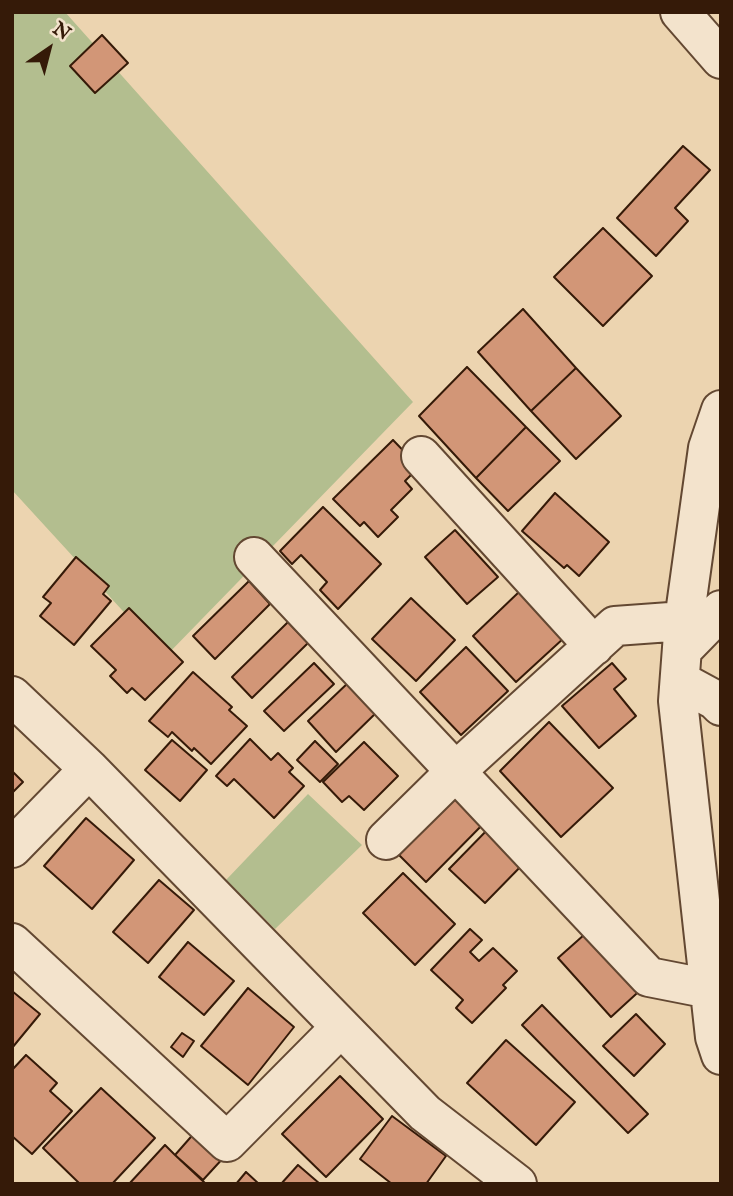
<!DOCTYPE html>
<style>
body{margin:0}
#map{position:relative;width:733px;height:1196px;overflow:hidden;background:#ecd4b0;font-family:"IM FELL English",serif}
canvas{display:block}
.frame{position:absolute;inset:0;border:14px solid #351a08;pointer-events:none}
.north{position:absolute;left:14px;top:14px;width:70px;height:70px;-webkit-text-stroke:5px #f3e3cc;paint-order:stroke;rotate:35deg;font-size:19px;font-weight:700;line-height:28px;text-align:center;color:#351a08}
.north::after{content:'';display:block;margin:auto;width:24px;height:32px;background:#351a08;clip-path:polygon(50% 0,100% 100%,50% 72%,0 100%)}
</style>
<div id="map">
<canvas width="733" height="1196"></canvas>
<div class="frame"></div>
<div class="north">N</div>
</div>
<script>
const c = document.querySelector('canvas').getContext('2d');
c.lineJoin = 'round';
function fill(path, color) {
  c.fillStyle = color;
  c.fill(path, 'evenodd');
}
function poly(rows) {
  const path = new Path2D();
  for (const r of rows) {
    path.moveTo(r[0], r[1]);
    for (let i = 2; i < r.length; i += 2) path.lineTo(r[i], r[i + 1]);
  }
  return path;
}
function stroke(path, color, width, dash) {
  c.strokeStyle = color;
  c.lineWidth = width;
  c.lineCap = dash ? 'butt' : 'round';
  c.setLineDash(dash || []);
  c.stroke(path);
}
fill(poly([
 [12,12,65,12,413,402,165,657,12,490],
 [308,794,362,845,275,929,226,880]
]), '#b3be8f');
const building = poly([
 [102,35,128,63,95,93,70,66,102,35],
 [683,146,710,170,675,208,688,221,656,256,617,218,683,146],
 [603,228,652,276,603,326,554,277,603,228],
 [523,309,576,368,531,411,478,352,523,309],
 [467,367,526,427,476,478,419,416,467,367],
 [576,368,621,416,576,459,531,411,576,368],
 [526,427,560,461,508,511,476,478,526,427],
 [393,440,419,467,405,481,412,489,391,510,398,517,378,537,364,522,360,526,333,499,393,440],
 [555,493,609,542,579,576,567,565,564,568,522,531,555,493],
 [323,507,381,564,338,609,320,590,327,582,301,555,292,564,280,551,323,507],
 [455,530,498,577,467,604,425,557,455,530],
 [76,557,109,586,103,594,111,601,74,645,40,616,51,603,43,597,76,557],
 [249,581,270,604,215,659,193,636,249,581],
 [520,591,565,637,516,682,473,636,520,591],
 [411,598,455,640,416,681,372,639,411,598],
 [129,608,183,662,145,700,132,688,127,693,110,676,116,670,91,646,129,608],
 [288,622,308,643,252,698,232,677,288,622],
 [466,647,508,691,461,735,420,692,466,647],
 [314,663,334,684,284,731,264,711,314,663],
 [612,663,626,679,614,689,636,716,599,748,562,706,612,663],
 [193,672,232,707,229,710,247,726,211,764,194,748,192,751,172,732,168,737,149,721,193,672],
 [350,681,379,710,336,752,308,721,350,681],
 [549,722,613,788,561,837,500,771,549,722],
 [250,739,271,760,278,753,293,768,289,772,304,786,274,818,234,779,227,786,216,776,250,739],
 [172,740,207,770,180,801,145,770,172,740],
 [315,741,338,764,320,782,297,760,315,741],
 [364,742,398,776,364,810,349,796,342,802,323,782,364,742],
 [12,771,23,782,12,793,12,771],
 [464,788,492,815,426,882,399,855,464,788],
 [86,818,134,860,92,909,44,866,86,818],
 [493,824,528,859,485,903,449,869,493,824],
 [403,873,455,924,415,965,363,913,403,873],
 [159,880,194,910,148,963,113,932,159,880],
 [594,926,647,984,611,1017,558,958,594,926],
 [470,929,482,940,470,952,479,961,493,948,517,971,503,985,506,988,472,1023,456,1008,463,1000,431,970,470,929],
 [188,942,234,981,204,1015,159,977,188,942],
 [248,988,294,1027,248,1085,201,1046,248,988],
 [12,991,40,1014,12,1048,12,991],
 [542,1005,648,1114,628,1133,522,1025,542,1005],
 [636,1014,665,1044,634,1076,603,1046,636,1014],
 [182,1033,194,1041,183,1057,171,1047,182,1033],
 [506,1040,575,1102,536,1145,467,1083,506,1040],
 [26,1055,57,1083,50,1091,72,1111,32,1154,12,1136,12,1070,26,1055],
 [340,1076,383,1119,326,1177,282,1134,340,1076],
 [101,1088,155,1138,112,1184,80,1184,43,1148,101,1088],
 [392,1116,446,1156,426,1184,392,1184,360,1159,392,1116],
 [197,1130,225,1156,203,1180,175,1155,197,1130],
 [165,1145,175,1155,206,1184,129,1184,165,1145],
 [298,1165,320,1184,281,1184,298,1165],
 [246,1172,259,1184,236,1184,246,1172]
]);
fill(building, '#d29677');
stroke(building, '#351a08', 2);
const minor = poly([
 [680,12,721,59],
 [721,410,708,448,684,621,678,701,715,1037,721,1055],
 [421,456,594,646],
 [254,557,649,977,710,989,721,988],
 [682,650,721,610],
 [680,681,715,700,721,706],
 [12,696,89,769,425,1113,517,1184],
 [386,840,456,771,615,626,684,621],
 [12,848,89,769],
 [12,943,227,1142,341,1027]
]);
stroke(minor, '#634832', 42);
stroke(minor, '#f3e3cc', 38);
</script>
